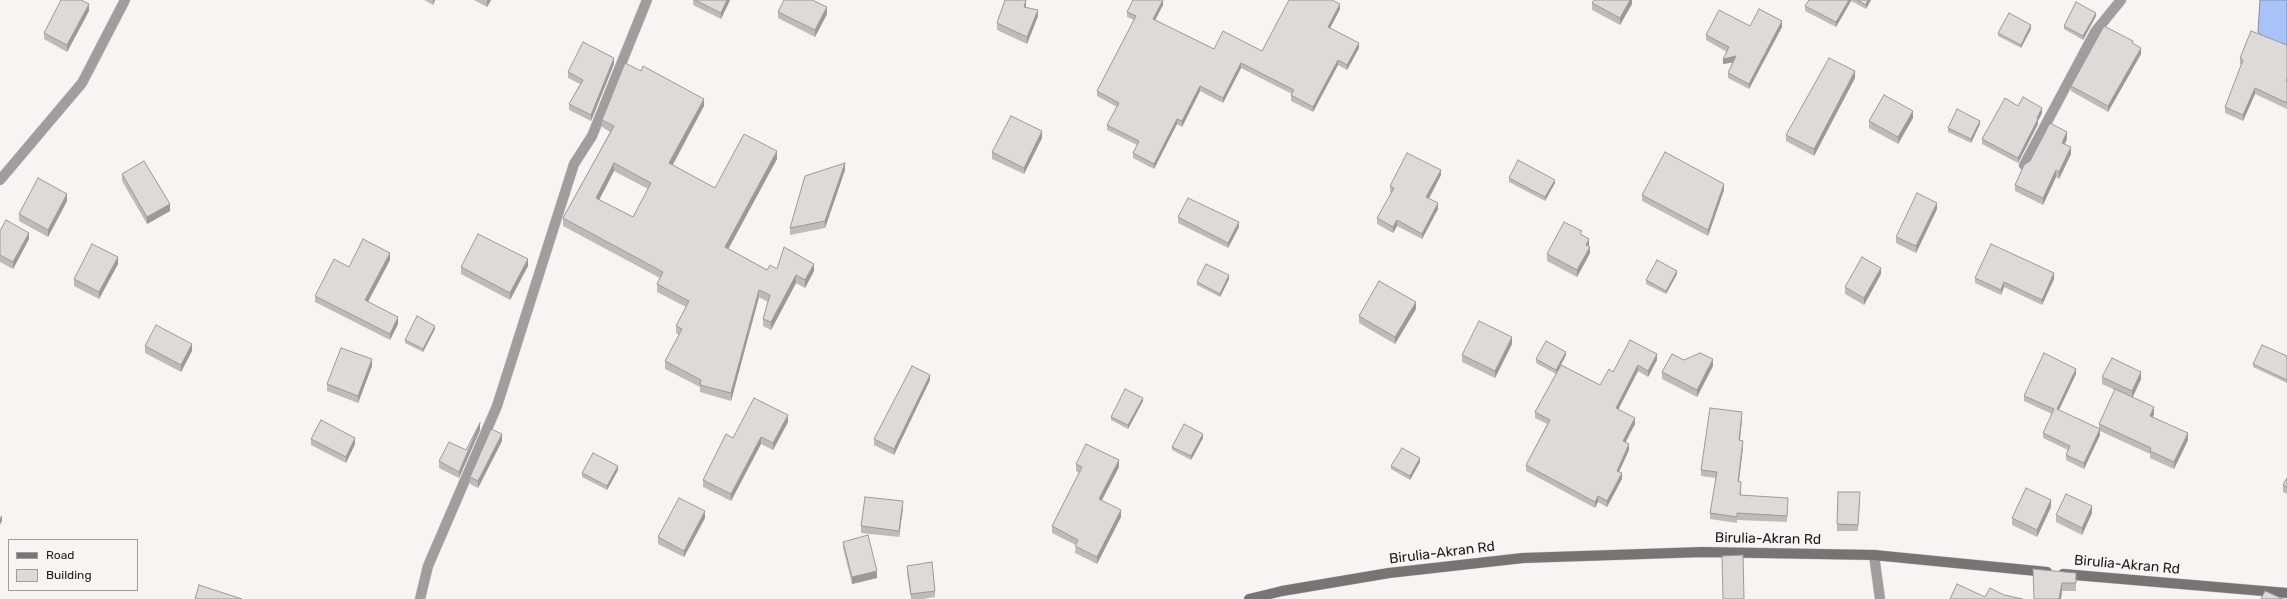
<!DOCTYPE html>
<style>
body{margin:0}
#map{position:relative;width:2287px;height:599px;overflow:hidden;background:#f9f4f1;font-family:Rubik,sans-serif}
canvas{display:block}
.legend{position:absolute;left:8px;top:539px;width:130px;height:52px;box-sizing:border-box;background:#f9f4f1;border:1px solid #a19d9b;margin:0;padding:5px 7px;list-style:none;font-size:12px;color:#1d1b1a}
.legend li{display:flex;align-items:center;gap:8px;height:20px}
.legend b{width:20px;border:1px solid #a19d9b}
</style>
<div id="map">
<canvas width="2287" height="599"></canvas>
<ul class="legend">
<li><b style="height:5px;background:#787474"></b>Road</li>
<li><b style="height:11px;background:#dfdad7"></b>Building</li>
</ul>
</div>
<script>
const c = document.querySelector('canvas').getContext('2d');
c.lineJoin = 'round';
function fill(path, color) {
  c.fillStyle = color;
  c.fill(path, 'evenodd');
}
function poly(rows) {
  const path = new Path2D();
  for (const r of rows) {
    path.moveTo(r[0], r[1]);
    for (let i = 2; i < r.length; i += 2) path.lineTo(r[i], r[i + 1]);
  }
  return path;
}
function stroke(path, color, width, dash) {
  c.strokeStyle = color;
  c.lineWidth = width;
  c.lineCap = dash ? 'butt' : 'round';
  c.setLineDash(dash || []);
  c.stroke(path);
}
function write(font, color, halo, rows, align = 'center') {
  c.font = font + ' Rubik,sans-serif';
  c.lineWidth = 3.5;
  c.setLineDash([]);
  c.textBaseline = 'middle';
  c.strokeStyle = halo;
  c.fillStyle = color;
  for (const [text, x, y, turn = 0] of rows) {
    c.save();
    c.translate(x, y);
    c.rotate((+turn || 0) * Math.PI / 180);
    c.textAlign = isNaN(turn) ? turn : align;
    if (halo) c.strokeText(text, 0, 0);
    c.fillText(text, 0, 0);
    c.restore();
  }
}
const water = poly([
 [2260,0,2287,0,2287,45,2265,38,2258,32,2260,0]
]);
fill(water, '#a9c2f7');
stroke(water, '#7f90b5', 1);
const street = poly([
 [2024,165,2095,32,2121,0],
 [0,180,82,83,125,0],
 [1874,555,1880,599],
 [420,599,428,566,497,406,574,164,592,136,647,0]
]);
const secondary = poly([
 [2063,574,2287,593],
 [1249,599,1282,591,1389,573,1523,558,1703,552,1874,555,2047,572]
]);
stroke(street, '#d6d1cf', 11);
stroke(secondary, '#d6d1cf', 11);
stroke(street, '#a09e9d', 10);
stroke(secondary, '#787474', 10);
fill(poly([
 [424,0,435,0,433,5],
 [474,0,491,0,487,7],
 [693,0,730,0,721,19,693,5],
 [1026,0,1026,7,1038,16,1027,44,997,30,997,23],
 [1632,0,1632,4,1620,25,1592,10,1592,3],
 [1809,0,1871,0,1866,9,1851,1,1836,27,1805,11,1805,6],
 [1163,5,1155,20,1214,49,1262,51,1340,9,1330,28,1359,48,1347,70,1338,65,1313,112,1291,101,1291,95,1292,94,1241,68,1223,103,1200,91,1182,127,1177,124,1154,169,1133,158,1133,153,1137,145,1107,130,1107,125,1117,107,1097,96,1097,91,1134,20,1127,17,1127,12],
 [89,11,67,52,44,39,44,33],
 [778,12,827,14,815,37,778,18],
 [2096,16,2083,40,2064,29,2064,26],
 [1750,26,1782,27,1749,89,1728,78,1728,73,1733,62,1723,64,1727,52,1706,40,1706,35],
 [2031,29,2021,48,1998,36,1998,33],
 [2287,45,2287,109,2255,94,2243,121,2225,113,2225,107,2242,65,2240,64,2240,58],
 [2141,54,2108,112,2071,91,2071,86],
 [614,64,591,121,569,110,569,104,580,84,568,78,568,72],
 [1855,78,1814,156,1786,141,1786,135],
 [704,106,673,165,715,188,777,159,728,249,767,270,777,269,814,271,805,288,796,283,771,330,763,326,763,319,768,302,759,297,731,401,700,392,700,387,665,369,665,361,679,335,676,333,676,326,686,307,657,292,657,284,660,278,563,226,563,218,610,132,602,127,602,120],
 [614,171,648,189,633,217,599,200],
 [2018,106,2042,113,2038,121,2038,124,2018,163,1982,144,1982,139],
 [1913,118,1898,144,1869,128,1869,121],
 [1980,124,1971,143,1948,132,1948,128],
 [1042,138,1024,174,992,159,992,152],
 [2067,139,2065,144,2071,154,2059,179,2056,177,2043,205,2015,191,2015,185],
 [845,170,825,228,790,235,790,228],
 [122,174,170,211,147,224,122,181],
 [1441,175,1429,199,1438,209,1422,239,1397,226,1393,233,1377,224,1377,218,1391,193,1390,192,1390,186],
 [1509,178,1555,183,1545,201,1509,182],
 [1724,190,1708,236,1642,201,1642,195],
 [67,201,48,237,19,221,19,214],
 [1937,209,1916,253,1896,243,1896,237],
 [1178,217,1239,227,1228,248,1178,223],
 [0,231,29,239,13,269,0,262],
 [1582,235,1589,246,1590,253,1577,277,1547,261,1547,254],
 [390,260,368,302,398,324,390,340,315,302,315,296,349,267],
 [118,264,99,299,74,286,74,279],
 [528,266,510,300,461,274,461,267],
 [1677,274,1666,294,1646,284,1646,280],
 [1881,274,1864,305,1845,294,1845,287],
 [1975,278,2054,279,2042,305,2004,287,2001,295,1975,283],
 [1229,279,1220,297,1197,285,1197,282],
 [1416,309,1395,344,1359,323,1359,316],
 [435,329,423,352,405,343,405,340],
 [1512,344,1495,378,1462,362,1462,355],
 [145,346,192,351,181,372,145,353],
 [1566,355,1561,365,1600,385,1613,372,1657,360,1648,377,1638,371,1618,409,1635,424,1626,442,1629,450,1619,472,1622,479,1607,507,1598,502,1595,508,1526,471,1526,465,1547,424,1535,418,1535,412,1556,374,1536,363,1536,359],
 [2287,356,2287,383,2253,367,2253,364],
 [1684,360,1713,366,1697,397,1662,379,1662,372],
 [372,366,358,403,327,391,327,384],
 [2076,374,2059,410,2099,429,2099,424,2115,390,2102,384,2102,377,2141,379,2133,397,2154,414,2153,417,2188,440,2174,469,2150,458,2150,454,2100,431,2100,435,2084,469,2066,460,2066,455,2068,450,2043,438,2043,433,2052,414,2024,401,2024,396],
 [930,380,894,455,874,445,874,439],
 [1143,401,1128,429,1111,420,1111,417],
 [1742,419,1740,440,1743,447,1739,481,1741,488,1741,495,1788,504,1787,522,1737,520,1737,523,1710,519,1710,513,1716,478,1701,476,1701,470],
 [788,422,773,450,761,444,731,501,703,487,703,480,733,438],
 [480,430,459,478,439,468,439,461,466,450],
 [1203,438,1191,460,1172,450,1172,447],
 [311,439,355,444,346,463,311,445],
 [502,441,478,488,470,484,470,477],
 [1420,462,1410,480,1391,469,1391,466],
 [1076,464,1119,467,1101,500,1121,517,1097,564,1075,553,1076,545,1052,533,1052,526,1079,473,1076,471],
 [618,470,607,490,582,477,582,473],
 [2287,478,2287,494,2283,492,2283,485],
 [1860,499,1858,531,1837,531,1837,524],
 [2051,507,2037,537,2012,525,2012,518],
 [903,508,899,537,861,533,861,526],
 [2092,513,2082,535,2056,522,2056,515],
 [705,518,684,557,658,544,658,537],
 [843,542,877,578,852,584,843,548],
 [907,566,935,591,935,597,923,599,911,599,907,573],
 [2076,573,2076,591,2062,591,2061,599,2034,599]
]), '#c0bbb9');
fill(poly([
 [433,0,435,0,433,5],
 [487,0,491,0,487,7],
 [727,0,730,0,721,19,721,13],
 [1026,0,1026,6,1024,14,1024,7],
 [1163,0,1163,5,1153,24,1153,19],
 [1630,0,1632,0,1632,4,1620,25,1620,18],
 [1849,0,1851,0,1851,1,1836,27,1836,22],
 [1868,0,1871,0,1866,9,1866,5],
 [89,4,89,11,67,52,67,45],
 [1340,4,1340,9,1328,32,1328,27],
 [827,7,827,14,815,37,815,30],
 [1038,10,1038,16,1027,44,1027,37],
 [2096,13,2096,16,2083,40,2083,36],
 [1782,21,1782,27,1749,89,1749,84],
 [2031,25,2031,29,2021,48,2021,45],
 [1359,43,1359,48,1347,70,1347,65],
 [2141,48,2141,54,2108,112,2108,106],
 [1736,56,1736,62,1723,64,1723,59],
 [614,58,614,64,591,121,591,115],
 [1338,60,1338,65,1313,112,1313,107],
 [1241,63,1241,68,1223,103,1223,98],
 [1855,71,1855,78,1814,156,1814,149],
 [1200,86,1200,91,1182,127,1182,121],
 [2255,88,2255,94,2243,121,2243,115],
 [704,99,704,106,669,171,669,163],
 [2042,108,2042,113,2038,121,2038,124,2018,163,2018,158],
 [1913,111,1913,118,1898,144,1898,137],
 [1177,119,1177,124,1154,169,1154,164],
 [1980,121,1980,124,1971,143,1971,139],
 [1042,131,1042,138,1024,174,1024,168],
 [2067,132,2067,139,2062,150,2062,143],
 [2071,147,2071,154,2059,179,2059,172],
 [777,151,777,159,725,255,725,247],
 [614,163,614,171,596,206,596,198],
 [845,163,845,170,825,228,825,221],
 [1441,170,1441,175,1426,203,1426,197],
 [2056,170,2056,177,2043,205,2043,198],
 [1555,180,1555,183,1545,201,1545,197],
 [1724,184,1724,190,1708,236,1708,230],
 [67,194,67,201,48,237,48,230],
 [1438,203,1438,209,1422,239,1422,234],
 [1937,203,1937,209,1916,253,1916,246],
 [170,204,170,211,147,224,147,217],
 [1397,220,1397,226,1393,233,1393,227],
 [1239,222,1239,227,1228,248,1228,243],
 [29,233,29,239,13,269,13,262],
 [1589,239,1589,246,1586,251,1586,245],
 [1590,247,1590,253,1577,277,1577,270],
 [390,253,390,260,365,307,365,300],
 [118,257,118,264,99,299,99,292],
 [528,259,528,266,510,300,510,293],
 [814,264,814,271,805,288,805,280],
 [1881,268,1881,274,1864,305,1864,298],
 [1677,271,1677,274,1666,294,1666,291],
 [2054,273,2054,279,2042,305,2042,300],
 [796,275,796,283,771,330,771,322],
 [1229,275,1229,279,1220,297,1220,294],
 [2004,282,2004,287,2001,295,2001,290],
 [759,290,759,297,731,401,731,393],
 [1416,302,1416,309,1395,344,1395,337],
 [398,317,398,324,390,340,390,334],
 [435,326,435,329,423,352,423,349],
 [1512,337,1512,344,1495,378,1495,371],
 [192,344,192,351,181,372,181,365],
 [1566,352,1566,355,1556,374,1556,370],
 [1657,354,1657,360,1648,377,1648,371],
 [372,359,372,366,358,403,358,396],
 [1713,359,1713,366,1697,397,1697,390],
 [1638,365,1638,371,1616,414,1616,408],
 [2076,369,2076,374,2057,414,2057,409],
 [2141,372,2141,379,2132,398,2132,391],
 [930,375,930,380,894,455,894,449],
 [1143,398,1143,401,1128,429,1128,425],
 [2154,407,2154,414,2150,422,2150,416],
 [1742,412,1742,419,1739,447,1739,440],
 [788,415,788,422,773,450,773,443],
 [1635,418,1635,424,1623,446,1623,441],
 [480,423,480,430,459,478,459,472],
 [2100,429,2100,435,2084,469,2084,463],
 [2188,433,2188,440,2174,469,2174,462],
 [502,434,502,441,478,488,478,481],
 [1203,434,1203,438,1191,460,1191,456],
 [761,437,761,444,731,501,731,494],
 [355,438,355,444,346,463,346,457],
 [1743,441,1743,447,1738,488,1738,481],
 [1629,444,1629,450,1617,476,1617,471],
 [1420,458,1420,462,1410,480,1410,476],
 [1119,460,1119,467,1099,506,1099,499],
 [618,466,618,470,607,490,607,486],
 [1622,473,1622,479,1607,507,1607,501],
 [1741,482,1741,488,1740,501,1740,495],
 [1598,496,1598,502,1595,508,1595,502],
 [2051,500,2051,507,2037,537,2037,530],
 [903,501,903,508,899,537,899,531],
 [2092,506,2092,513,2082,535,2082,528],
 [1121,510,1121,517,1097,564,1097,557],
 [705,511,705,518,684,557,684,551],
 [2,515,2,521,0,525,0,518],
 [877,571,877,578,852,584,852,577],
 [2062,583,2062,591,2061,599,2059,599]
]), '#9c9996');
const building = poly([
 [61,0,81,0,89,4,67,45,44,33,61,0],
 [695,0,727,0,721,13,695,0],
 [784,0,812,0,827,7,815,30,778,12,784,0],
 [1005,0,1026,0,1024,7,1038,10,1027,37,997,23,1005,0],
 [1133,0,1163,0,1153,19,1214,49,1223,31,1262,51,1289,0,1332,0,1340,4,1328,27,1359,43,1347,65,1338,60,1313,107,1291,95,1294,90,1241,63,1223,98,1200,86,1182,121,1177,119,1154,164,1133,153,1139,141,1107,125,1119,103,1097,91,1136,16,1127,12,1133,0],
 [1594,0,1630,0,1620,18,1592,3,1594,0],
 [1809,0,1849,0,1836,22,1805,6,1809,0],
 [1857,0,1868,0,1866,5,1857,0],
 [2076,2,2096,13,2083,36,2064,26,2076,2],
 [1759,9,1782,21,1749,84,1728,73,1736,56,1723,59,1729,47,1706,35,1719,10,1750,26,1759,9],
 [2009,13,2031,25,2021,45,1998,33,2009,13],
 [2104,26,2133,41,2132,43,2141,48,2108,106,2071,86,2104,26],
 [2251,31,2287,45,2287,78,2286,81,2287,81,2287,103,2255,88,2243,115,2225,107,2243,60,2240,58,2251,31],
 [583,42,614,58,591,115,569,104,583,80,568,72,583,42],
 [1829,58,1855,71,1814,149,1786,135,1829,58],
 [625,63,641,71,643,66,704,99,669,163,715,188,744,134,777,151,725,247,767,270,770,265,777,269,784,247,814,264,805,280,796,275,771,322,763,319,770,295,759,290,731,393,700,385,701,380,665,361,682,329,676,326,689,301,657,284,663,272,563,218,614,126,602,120,625,63],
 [614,163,651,183,633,217,596,198,614,163],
 [1884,95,1913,111,1898,137,1869,121,1884,95],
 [2023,97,2042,108,2037,118,2038,119,2018,158,1982,139,2005,98,2018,106,2023,97],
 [1957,109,1980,121,1971,139,1948,128,1957,109],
 [1011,116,1042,131,1024,168,992,152,1011,116],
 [2050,123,2067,132,2062,143,2071,147,2059,172,2056,170,2043,198,2015,185,2024,165,2030,161,2050,123],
 [1665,152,1724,184,1708,230,1642,195,1665,152],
 [1407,153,1441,170,1426,197,1438,203,1422,234,1397,220,1393,227,1377,218,1394,188,1390,186,1407,153],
 [1518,160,1555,180,1545,197,1509,178,1518,160],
 [144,161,170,204,147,217,122,174,144,161],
 [845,163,825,221,790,228,805,176,845,163],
 [38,178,67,194,48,230,19,214,38,178],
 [1917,193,1937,203,1916,246,1896,237,1917,193],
 [1188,198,1239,222,1228,243,1178,217,1188,198],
 [6,220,29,233,13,262,0,255,0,231,6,220],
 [1564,222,1582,231,1580,234,1589,239,1586,245,1590,247,1577,270,1547,254,1564,222],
 [478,234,528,259,510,293,461,267,478,234],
 [363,239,390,253,365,300,398,317,390,334,315,296,334,259,349,267,363,239],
 [92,244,118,257,99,292,74,279,92,244],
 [1991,244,2054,273,2042,300,2004,282,2001,290,1975,278,1991,244],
 [1862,257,1881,268,1864,298,1845,287,1862,257],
 [1657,260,1677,271,1666,291,1646,280,1657,260],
 [1206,264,1229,275,1220,294,1197,282,1206,264],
 [1379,281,1416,302,1395,337,1359,316,1379,281],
 [417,316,435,326,423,349,405,340,417,316],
 [1479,321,1512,337,1495,371,1462,355,1479,321],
 [156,325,192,344,181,365,145,346,156,325],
 [1630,340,1657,354,1648,371,1638,365,1616,408,1635,418,1623,441,1629,444,1617,471,1622,473,1607,501,1598,496,1595,502,1526,465,1550,420,1535,412,1561,365,1600,385,1609,369,1613,372,1630,340],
 [1546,341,1566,352,1556,370,1536,359,1546,341],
 [2262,345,2287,356,2287,380,2253,364,2262,345],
 [341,348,372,359,358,396,327,384,341,348],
 [1700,353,1713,359,1697,390,1662,372,1672,354,1684,360,1700,353],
 [2044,353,2076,369,2057,409,2100,429,2084,463,2066,455,2070,446,2043,433,2054,409,2024,396,2044,353],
 [2112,358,2141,372,2132,391,2102,377,2112,358],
 [912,366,930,375,894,449,874,439,912,366],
 [1125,389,1143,398,1128,425,1111,417,1125,389],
 [2115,389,2154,407,2150,416,2188,433,2174,462,2150,451,2151,448,2099,424,2115,389],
 [754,398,788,415,773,443,761,437,731,494,703,480,726,434,733,438,754,398],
 [1710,408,1742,412,1739,440,1743,441,1738,481,1741,482,1740,495,1788,498,1787,516,1737,513,1737,517,1710,513,1717,472,1701,470,1710,408],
 [321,420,355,438,346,457,311,439,321,420],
 [480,423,459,472,439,461,449,442,466,450,480,423],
 [1184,424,1203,434,1191,456,1172,447,1184,424],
 [491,429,502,434,478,481,470,477,491,429],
 [1086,444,1119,460,1099,499,1121,510,1097,557,1075,546,1078,540,1052,526,1082,467,1076,464,1086,444],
 [1402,448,1420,458,1410,476,1391,466,1402,448],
 [593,453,618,466,607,486,582,473,593,453],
 [2287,478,2287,487,2283,485,2287,478],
 [2026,488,2051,500,2037,530,2012,518,2026,488],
 [1838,492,1860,492,1858,525,1837,524,1838,492],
 [2066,494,2092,506,2082,528,2056,515,2066,494],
 [865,497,903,501,899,531,861,526,865,497],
 [679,498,705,511,684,551,658,537,679,498],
 [868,535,877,571,852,577,843,542,868,535],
 [1743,555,1744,599,1723,599,1722,556,1743,555],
 [932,562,935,591,911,594,907,566,932,562],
 [2033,569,2076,573,2076,583,2062,583,2059,599,2034,599,2033,569],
 [1957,584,1985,597,1990,588,2004,595,2023,599,1950,599,1957,584],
 [199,585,242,599,195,599,199,585],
 [2265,591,2283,599,2261,599,2265,591]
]);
fill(building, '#dfdad7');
stroke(building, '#9c9996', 1);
write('14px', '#1d1b1a', '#f9f4f1', [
 ["Birulia-Akran Rd",1768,539,1],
 ["Birulia-Akran Rd",1442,553,-7],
 ["Birulia-Akran Rd",2127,565,5]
]);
</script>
